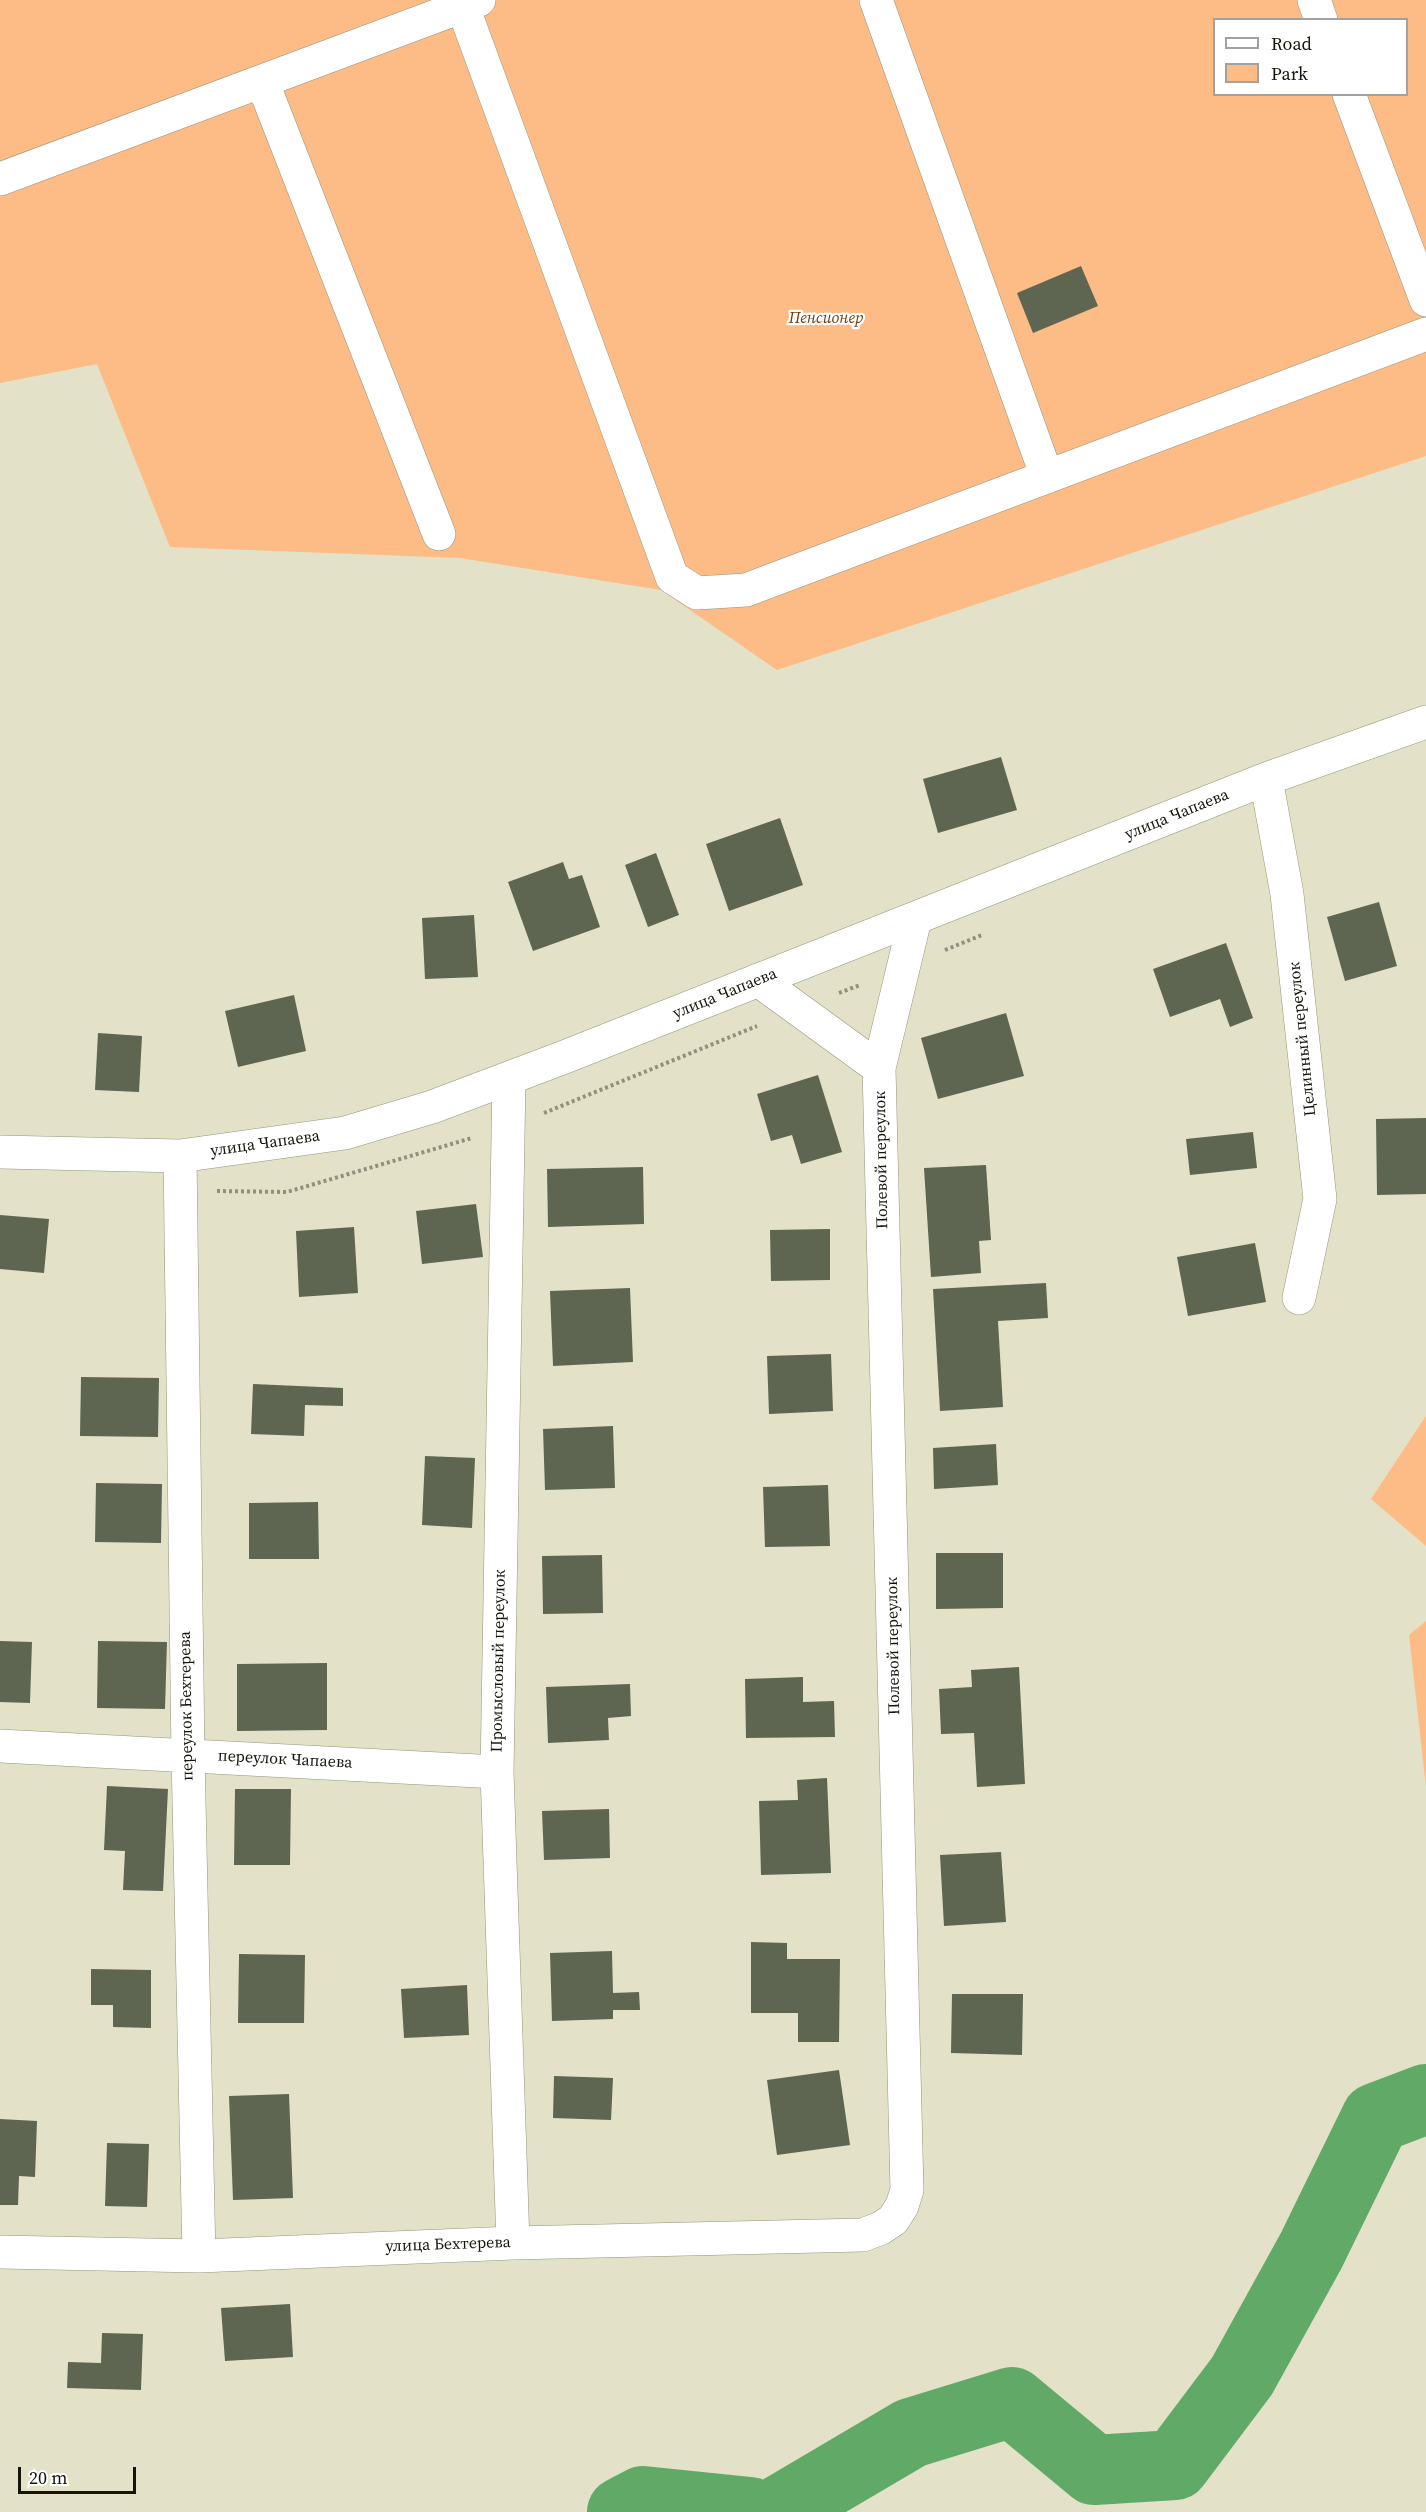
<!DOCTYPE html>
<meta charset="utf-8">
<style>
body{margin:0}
#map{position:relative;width:1426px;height:2512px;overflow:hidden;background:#e3e1c8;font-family:"Source Serif 4",serif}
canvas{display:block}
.legend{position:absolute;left:1213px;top:18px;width:195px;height:78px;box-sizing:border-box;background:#fff;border:2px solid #a2a19e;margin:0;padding:8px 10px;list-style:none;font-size:18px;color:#16150c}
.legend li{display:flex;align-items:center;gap:12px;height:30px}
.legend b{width:30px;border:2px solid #a2a19e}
.scale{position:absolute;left:18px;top:2467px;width:118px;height:27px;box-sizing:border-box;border:3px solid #16150c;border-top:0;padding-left:8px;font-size:18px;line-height:21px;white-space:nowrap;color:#16150c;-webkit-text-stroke:4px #fff;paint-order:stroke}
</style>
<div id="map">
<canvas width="1426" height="2512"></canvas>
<ul class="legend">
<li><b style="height:8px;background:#fff"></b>Road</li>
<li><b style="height:16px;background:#fdbb85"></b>Park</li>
</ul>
<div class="scale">20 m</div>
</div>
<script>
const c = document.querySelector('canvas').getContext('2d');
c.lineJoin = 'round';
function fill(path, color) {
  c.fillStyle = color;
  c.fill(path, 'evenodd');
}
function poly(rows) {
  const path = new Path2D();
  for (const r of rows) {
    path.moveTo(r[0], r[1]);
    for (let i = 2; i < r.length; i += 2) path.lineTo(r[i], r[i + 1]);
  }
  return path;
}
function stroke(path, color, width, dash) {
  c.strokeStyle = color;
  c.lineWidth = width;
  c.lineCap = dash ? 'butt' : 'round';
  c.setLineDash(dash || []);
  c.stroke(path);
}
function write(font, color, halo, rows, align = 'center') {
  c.font = font + ' "Source Serif 4",serif';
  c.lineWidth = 4.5;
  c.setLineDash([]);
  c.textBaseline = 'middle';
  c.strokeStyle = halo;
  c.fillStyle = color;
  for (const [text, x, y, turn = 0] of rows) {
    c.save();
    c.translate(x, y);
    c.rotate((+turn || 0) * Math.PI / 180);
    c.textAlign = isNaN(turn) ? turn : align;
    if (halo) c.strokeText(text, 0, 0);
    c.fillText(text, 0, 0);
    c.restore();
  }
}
fill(poly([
 [0,0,1426,0,1426,456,777,670,661,590,460,558,170,547,97,364,0,383],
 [1214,20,1406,20,1406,94,1214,94],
 [1426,1416,1426,1546,1371,1499],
 [1426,1621,1426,1786,1409,1635]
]), '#fdbb85');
stroke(poly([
 [622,2512,643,2501,750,2512],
 [777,2512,911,2433,1012,2402,1094,2470,1175,2465,1242,2376,1311,2251,1376,2118,1426,2099]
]), '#61a966', 70);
fill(poly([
 [1081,266,1098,306,1033,333,1017,293],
 [1001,757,1017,810,938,833,923,779],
 [780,818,803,885,729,911,706,844],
 [656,853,679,915,648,927,625,865],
 [563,862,569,879,582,875,600,927,533,951,508,882],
 [1379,902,1397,966,1345,981,1327,917],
 [474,915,478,977,425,979,422,918],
 [1226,943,1253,1018,1230,1027,1220,999,1170,1017,1153,969],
 [294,995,306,1051,238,1067,225,1011],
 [1006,1013,1024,1076,938,1099,921,1038],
 [98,1033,142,1036,139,1092,95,1090],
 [818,1075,842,1152,801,1164,792,1135,771,1141,757,1094],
 [1426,1118,1426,1194,1377,1195,1376,1119],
 [1253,1132,1257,1168,1190,1175,1186,1139],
 [986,1165,991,1240,979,1241,981,1273,931,1277,924,1168],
 [643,1167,644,1224,548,1227,547,1169],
 [476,1204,483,1257,422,1264,416,1211],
 [0,1215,49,1219,44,1273,0,1269],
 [354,1227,358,1293,299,1297,296,1231],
 [830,1229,830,1280,771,1281,770,1230],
 [1255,1243,1266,1302,1188,1316,1177,1257],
 [1046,1283,1048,1318,998,1321,1003,1407,940,1411,933,1289],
 [630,1288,633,1362,553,1366,550,1291],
 [831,1354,833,1411,769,1414,767,1356],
 [81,1377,159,1378,158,1437,80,1436],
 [253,1384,343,1388,343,1406,305,1405,304,1436,251,1434],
 [613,1426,615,1488,545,1490,543,1429],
 [996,1444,998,1485,934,1489,933,1448],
 [425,1456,475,1458,472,1528,422,1525],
 [96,1483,162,1484,161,1543,95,1542],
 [828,1485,830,1546,765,1547,763,1487],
 [318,1502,319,1559,249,1559,249,1503],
 [936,1553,1003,1553,1003,1608,936,1609],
 [602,1555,603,1613,543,1614,542,1556],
 [0,1641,32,1642,30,1703,0,1702],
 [98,1641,167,1642,165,1709,97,1708],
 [327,1663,327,1730,237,1731,237,1664],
 [1019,1667,1025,1784,977,1787,974,1733,941,1734,939,1689,972,1687,971,1670],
 [803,1677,803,1702,834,1701,835,1737,746,1738,745,1679],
 [630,1684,631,1716,608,1718,609,1740,548,1743,546,1687],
 [827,1778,831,1873,761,1875,759,1801,798,1800,797,1780],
 [107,1786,168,1789,163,1891,123,1890,125,1851,104,1850],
 [235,1789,291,1789,290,1865,234,1865],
 [609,1809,610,1858,544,1860,542,1811],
 [1001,1852,1006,1922,944,1926,940,1855],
 [751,1942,787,1943,787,1959,840,1959,839,2042,798,2042,798,2013,751,2013],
 [612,1951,613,1993,639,1992,640,2010,613,2010,613,2019,552,2021,550,1953],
 [239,1954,305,1955,304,2023,238,2023],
 [91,1969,151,1970,151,2028,113,2027,113,2005,91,2005],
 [467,1985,469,2035,404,2038,401,1989],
 [952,1994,1023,1994,1022,2055,951,2053],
 [839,2070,850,2145,777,2155,767,2080],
 [554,2076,613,2078,611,2120,553,2118],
 [289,2094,293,2198,233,2200,229,2096],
 [0,2119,37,2121,35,2177,19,2176,18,2205,0,2205],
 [107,2143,149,2144,147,2207,105,2206],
 [290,2304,293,2357,225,2361,221,2308],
 [102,2333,143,2334,141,2390,67,2388,68,2362,101,2363]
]), '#5e6651');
const minor = poly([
 [876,0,1047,477],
 [1314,0,1321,20],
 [463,7,672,577,697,593,746,590,1426,334],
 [262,81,439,534],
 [1349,94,1426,300],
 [0,179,479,0],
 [1266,779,1287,894,1320,1199,1299,1298],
 [758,980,879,1068],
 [509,1079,497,1772,513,2243],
 [0,1152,180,1156,345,1133,432,1107,562,1058,1266,779,1426,722],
 [180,1156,188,1755,199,2256],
 [0,1746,497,1772],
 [0,2252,199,2256,513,2243,863,2235,881,2228,893,2220,902,2206,907,2190,879,1068,915,919]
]);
stroke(minor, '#96947d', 34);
stroke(poly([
 [945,950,982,935],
 [839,993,860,985],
 [544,1113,757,1026],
 [217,1191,287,1192,472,1138]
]), '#918f7d', 4, [3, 3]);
stroke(minor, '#fff', 33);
write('italic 16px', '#6e3d0a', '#fff', [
 ["Пенсионер",826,319]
]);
write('16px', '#16150c', '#fff', [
 ["улица Чапаева",1177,815,-22],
 ["улица Чапаева",725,994,-22],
 ["Целинный переулок",1303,1039,-96],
 ["улица Чапаева",265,1144,-8],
 ["Полевой переулок",882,1160,-91],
 ["Полевой переулок",894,1646,-91],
 ["Промысловый переулок",499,1661,-89],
 ["переулок Бехтерева",187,1706,-91],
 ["переулок Чапаева",285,1760,3],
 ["улица Бехтерева",448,2245,-2]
]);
</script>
